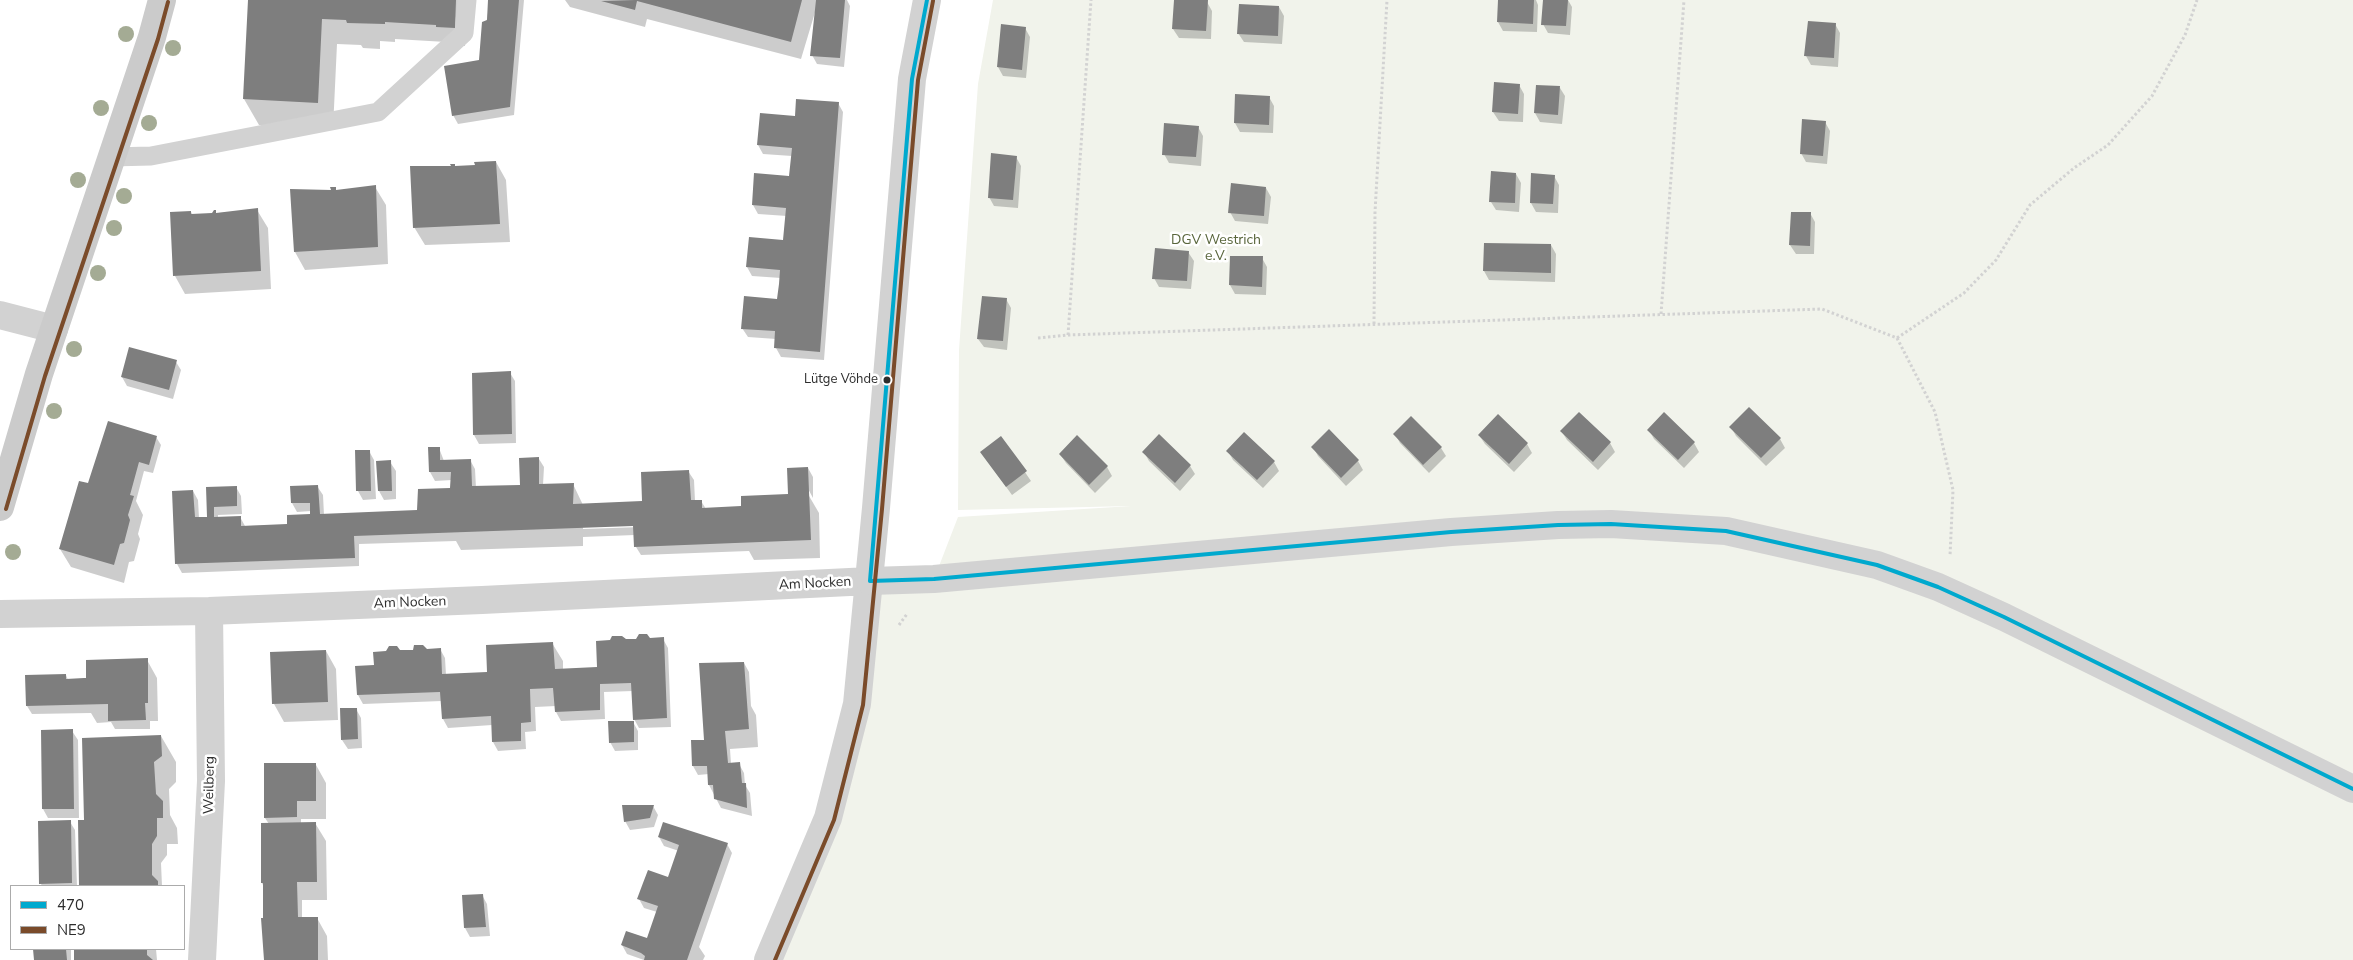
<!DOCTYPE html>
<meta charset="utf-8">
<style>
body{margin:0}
#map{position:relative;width:2353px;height:960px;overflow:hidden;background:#fff;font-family:"Nunito Sans",sans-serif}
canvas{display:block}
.legend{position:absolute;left:10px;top:885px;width:175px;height:65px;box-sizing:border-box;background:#fff;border:1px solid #ababab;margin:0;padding:6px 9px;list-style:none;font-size:15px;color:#2d2d2d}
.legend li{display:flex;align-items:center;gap:10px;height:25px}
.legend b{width:25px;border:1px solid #ababab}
</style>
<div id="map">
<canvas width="2353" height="960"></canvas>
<ul class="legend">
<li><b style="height:6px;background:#00a9ce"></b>470</li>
<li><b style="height:6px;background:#7a4b2a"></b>NE9</li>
</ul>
</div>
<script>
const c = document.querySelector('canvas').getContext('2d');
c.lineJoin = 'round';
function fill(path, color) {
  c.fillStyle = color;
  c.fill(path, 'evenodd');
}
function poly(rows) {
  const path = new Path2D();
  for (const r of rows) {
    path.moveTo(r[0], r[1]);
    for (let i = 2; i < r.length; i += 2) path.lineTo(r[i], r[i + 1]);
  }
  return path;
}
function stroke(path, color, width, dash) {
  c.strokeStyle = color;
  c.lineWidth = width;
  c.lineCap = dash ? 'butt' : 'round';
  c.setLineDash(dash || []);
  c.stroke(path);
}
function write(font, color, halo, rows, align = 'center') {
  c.font = font + ' "Nunito Sans",sans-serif';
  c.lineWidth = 5;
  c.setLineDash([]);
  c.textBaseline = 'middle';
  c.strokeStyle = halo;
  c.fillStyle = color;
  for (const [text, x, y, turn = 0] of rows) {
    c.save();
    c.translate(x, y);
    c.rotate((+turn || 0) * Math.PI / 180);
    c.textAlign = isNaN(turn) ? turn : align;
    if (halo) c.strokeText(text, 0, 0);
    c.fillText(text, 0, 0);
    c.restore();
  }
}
fill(poly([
 [993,0,2353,0,2353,960,768,960,828,818,870,581,934,579,958,517,1131,506,958,510,959,350,978,84]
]), '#f1f3eb');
fill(poly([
 [249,0,467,0,465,46,448,45,446,42,395,39,395,42,380,41,380,49,363,48,361,45,337,44,333,129,259,125,244,99],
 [490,0,524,0,514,115,458,124,453,115,480,62],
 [565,0,847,0,850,6,844,67,817,64,812,55,816,9,801,59,647,19,645,27,570,7],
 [1175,0,1207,2,1212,11,1211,39,1179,38,1173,29],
 [1499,0,1536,0,1538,5,1537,32,1503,31,1498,22],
 [1544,0,1568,0,1572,7,1570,35,1548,33,1543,24],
 [1279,7,1284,16,1282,44,1244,42,1238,33],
 [1835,24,1840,33,1838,67,1811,65,1806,56],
 [1025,28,1030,37,1026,78,1003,76,998,67],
 [1519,85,1524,94,1523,122,1499,121,1493,112],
 [1537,86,1560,88,1565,96,1562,124,1540,122,1535,113],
 [1269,97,1274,106,1273,133,1240,132,1235,123],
 [838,103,843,112,824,360,781,357,776,348,776,339,748,337,742,328,779,300,781,278,752,276,747,267,784,242,787,216,758,214,753,205,790,177,792,156,763,154,758,145,796,118],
 [1825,122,1830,131,1827,164,1806,162,1801,153],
 [1198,127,1203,136,1201,166,1169,163,1164,154],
 [1016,157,1021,166,1018,208,994,206,989,197],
 [496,162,506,180,510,242,425,245,414,227,454,165,456,167,476,166],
 [1516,174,1521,183,1519,212,1496,210,1491,202],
 [1554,176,1559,185,1558,213,1536,212,1531,203],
 [375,187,386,205,388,264,305,270,295,252,291,190,336,191],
 [1266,188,1271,197,1268,224,1235,221,1230,212],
 [257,210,268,228,271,289,185,294,175,276,191,212,193,215],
 [1810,213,1815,222,1814,254,1796,254,1790,245],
 [1551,245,1556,254,1555,282,1489,280,1484,271],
 [1188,252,1194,261,1191,289,1159,287,1154,278],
 [1231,257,1262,258,1267,267,1266,295,1235,294,1230,285],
 [1006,299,1011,308,1007,350,984,347,978,339],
 [176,362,181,370,173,399,127,386,122,377],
 [510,373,515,381,516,443,479,444,474,435,473,374],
 [1664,414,1694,443,1699,452,1684,468,1654,439,1649,430],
 [1731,427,1780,439,1785,448,1766,466,1736,436],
 [1562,432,1610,443,1615,452,1598,470,1567,440],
 [1244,434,1274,462,1279,471,1263,488,1233,460,1228,451],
 [1395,434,1441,448,1446,456,1429,473,1400,443],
 [1479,435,1527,444,1532,453,1514,472,1485,444],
 [156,437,161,445,153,473,144,471,136,501,143,515,138,534,140,539,134,561,129,562,124,583,71,567,60,549,91,485],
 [1001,437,1031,481,1012,495,981,452],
 [1313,447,1358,461,1363,470,1346,486,1318,456],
 [439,448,444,461,470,460,475,469,476,488,522,486,539,459,544,467,543,485,573,484,583,505,643,502,688,471,694,480,695,501,701,501,706,509,742,507,790,495,808,468,813,477,813,498,807,487,805,489,819,513,820,558,754,560,749,551,641,555,636,547,635,535,583,537,583,546,461,550,456,541,359,544,359,566,182,573,177,564,193,491,198,500,199,518,208,518,207,489,236,487,241,496,242,514,218,515,218,518,240,517,245,526,288,525,311,515,311,511,297,512,292,503,317,486,323,495,324,515,418,511,451,493,452,480,435,481,430,472],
 [640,525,640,527,583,529,583,527],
 [369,451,374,460,376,499,363,500,358,491],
 [1144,452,1190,466,1195,474,1180,491,1149,461],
 [1060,454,1107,467,1112,476,1095,493,1066,463],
 [377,462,390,462,396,471,396,499,384,500,379,491],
 [663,639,668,648,671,727,639,728,634,719,633,691,604,692,605,719,561,721,556,712,556,706,535,707,536,731,525,732,526,749,498,751,493,742,492,725,448,728,443,719,442,701,363,704,358,695,357,667,375,666,399,652,440,649,445,658,446,675,488,673,552,643,563,661,563,670,598,669,625,640],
 [326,651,336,669,338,720,284,722,274,704],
 [147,660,157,678,158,721,150,721,150,729,115,729,111,722,97,723,91,713,32,714,27,706,66,675,68,680,84,679],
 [744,663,749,672,751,706,756,715,758,747,730,749,731,764,739,764,744,773,745,785,750,793,752,816,721,808,709,785,709,774,698,775,693,766,693,742,705,741],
 [356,709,361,718,362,748,348,749,342,740],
 [633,722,638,731,638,750,615,751,610,742],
 [42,731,72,731,78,740,79,818,48,818,43,809],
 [161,736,176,762,176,782,169,789,170,815,177,828,178,844,167,844,167,855,161,863,162,886,81,886,80,822,87,821],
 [316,765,326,783,326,819,301,819,301,823,315,823,326,841,327,900,302,900,302,918,317,918,327,936,328,960,265,960,264,887,262,883,269,824,265,818],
 [653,806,658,815,654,827,630,830,625,821],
 [70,822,75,830,77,886,42,886,41,884],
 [659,837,727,844,732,853,699,947,705,956,703,960,644,960,627,954,622,945,647,939,657,912,644,908,639,899,669,878,679,851,664,846],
 [482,895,487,904,490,936,470,937,465,928,463,897],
 [35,949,71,949,71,960,35,960],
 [76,949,156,949,157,960,76,960]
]), '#0003');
fill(poly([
 [248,0,456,0,455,28,436,27,436,25,385,22,385,24,347,23,346,20,322,19,318,103,243,99],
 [488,0,519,0,510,107,452,116,444,66,479,60,482,22,487,20],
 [635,0,802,0,791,42,637,1,635,10,601,1],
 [816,0,845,0,840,58,810,56],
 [1174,0,1208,0,1206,31,1172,29],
 [1498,0,1534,0,1533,24,1497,22],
 [1543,0,1568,0,1566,26,1541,25],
 [1239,4,1279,6,1278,36,1237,34],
 [1808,21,1836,23,1834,58,1804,56],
 [1001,24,1026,27,1022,70,997,67],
 [1494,82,1520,84,1518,114,1492,112],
 [1536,85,1560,86,1558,115,1534,113],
 [1235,94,1270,96,1269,125,1234,123],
 [796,99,839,102,820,352,774,348,775,331,741,329,744,296,777,299,779,284,780,270,746,267,749,237,783,240,786,208,752,205,754,173,789,176,792,148,757,145,760,113,795,116],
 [1802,119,1826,121,1823,156,1800,154],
 [1164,123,1199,126,1196,157,1162,155],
 [991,153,1017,156,1013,200,988,198],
 [496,161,500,224,413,228,410,166,451,166,450,164,455,164,455,166,475,165,474,162],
 [1491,171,1516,173,1515,203,1489,202],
 [1531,173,1555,175,1553,204,1530,203],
 [1231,183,1266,187,1264,216,1228,213],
 [376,185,378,247,294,252,290,189,331,190,330,187,336,187,336,190],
 [258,208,261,271,173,276,170,212,191,211,191,214,212,213,214,210,216,210,216,213],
 [1791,212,1811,212,1810,246,1789,245],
 [1484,243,1551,244,1551,273,1483,271],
 [1155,248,1189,251,1187,281,1152,279],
 [1230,256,1263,256,1262,287,1229,285],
 [982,296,1007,298,1003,341,977,339],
 [129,347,177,360,169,390,121,377],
 [511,371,512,434,473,435,472,373],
 [1749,407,1781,438,1761,458,1729,427],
 [1579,412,1611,442,1593,462,1560,431],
 [1664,412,1695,442,1678,460,1647,430],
 [1498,414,1528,443,1509,464,1478,435],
 [1411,416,1442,447,1423,465,1393,434],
 [108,421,157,436,149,465,139,462,130,495,134,496,128,515,130,520,124,543,120,544,114,565,59,549,79,481,88,483],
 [1329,429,1359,460,1341,478,1311,447],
 [1244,432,1275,461,1257,480,1226,451],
 [1159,434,1191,465,1175,483,1142,452],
 [1077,435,1108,466,1089,485,1059,454],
 [1001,436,1027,471,1006,487,980,452],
 [428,447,440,447,440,460,471,459,472,486,520,485,519,458,539,457,539,484,574,483,573,504,642,501,641,472,689,470,691,500,702,500,702,508,741,506,741,496,788,494,787,468,808,467,811,540,634,547,633,526,354,536,355,558,175,564,172,491,193,490,195,517,207,517,206,487,237,486,237,506,214,507,214,517,241,516,241,526,287,524,287,515,310,514,310,503,291,503,290,486,318,485,320,514,417,510,418,489,450,488,451,472,429,472],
 [355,450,370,450,371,491,356,491],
 [391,460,392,491,378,491,376,461],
 [639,634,647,634,650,638,664,637,667,718,633,720,631,683,600,684,600,710,555,712,553,688,530,689,531,722,521,723,521,741,492,742,491,716,442,719,440,692,357,695,355,666,374,665,373,652,386,651,389,646,397,646,400,650,413,650,414,645,423,645,427,649,441,648,442,674,487,672,486,645,553,642,555,669,597,667,596,641,610,640,612,636,622,636,626,639,636,639],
 [326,650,328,702,272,704,270,652],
 [148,658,148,703,145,703,146,720,108,721,108,704,26,706,25,675,66,674,66,679,84,678,86,678,86,660],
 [744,662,749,729,725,731,728,763,740,762,742,783,746,783,747,808,714,799,713,785,708,785,707,766,692,766,691,740,704,740,699,663],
 [340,708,357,708,358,739,341,740],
 [608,721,634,721,634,742,609,743],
 [73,729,74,809,42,809,41,730],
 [161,735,162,756,154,762,156,794,163,801,163,818,157,818,157,836,152,844,152,875,158,881,158,886,79,886,78,820,84,820,82,738],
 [264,763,316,763,316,801,297,801,297,817,264,818],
 [622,805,654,805,650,818,624,822],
 [71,820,72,883,39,884,38,821],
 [316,822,317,882,297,882,298,917,318,917,318,960,264,960,261,918,263,918,263,883,261,883,261,823],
 [663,822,728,843,687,960,644,960,645,956,641,953,621,945,626,931,647,938,658,906,637,899,643,883,648,870,668,877,679,845,658,837],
 [483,894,486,927,464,928,462,895],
 [33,949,66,949,67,960,34,960],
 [74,949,147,949,147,955,153,960,74,960]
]), '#7e7e7e');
stroke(poly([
 [1661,314,1684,0],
 [1374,324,1375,212,1387,0],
 [1068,335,1091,0],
 [1038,338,1068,335,1822,309,1897,338,1935,412,1953,490,1950,556],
 [1897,338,1964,293,1996,260,2030,205,2074,168,2108,145,2152,96,2185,35,2197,0],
 [899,625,907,614]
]), '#d2d2d2', 3, [2.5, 2.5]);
stroke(poly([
 [111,157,151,156,378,112,464,33,467,0]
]), '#d2d2d2', 19);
stroke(poly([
 [0,315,54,329],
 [0,614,209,611,482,600,870,581],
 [202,960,211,781,209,611],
 [768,960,828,818,857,704,876,508,912,79,927,0]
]), '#d2d2d2', 28);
stroke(poly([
 [870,581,934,579,1451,532,1558,525,1611,524,1726,531,1877,565,1938,587,2004,617,2353,789]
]), '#d2d2d2', 28);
stroke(poly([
 [0,507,39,374,152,37,162,0]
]), '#cbcbcb', 28);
stroke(poly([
 [870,581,934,579,1451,532,1558,525,1611,524,1726,531,1877,565,1938,587,2004,617,2353,789],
 [870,581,912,79,927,0]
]), '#00a9ce', 4);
stroke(poly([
 [6,509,45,376,158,39,168,2],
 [775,960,834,820,863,705,882,509,918,80,933,1]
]), '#7a4b2a', 4);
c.fillStyle = '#a4ab94';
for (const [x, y] of [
 [126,34],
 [173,48],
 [101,108],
 [149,123],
 [78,180],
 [124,196],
 [114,228],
 [98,273],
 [74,349],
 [54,411],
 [13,552]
]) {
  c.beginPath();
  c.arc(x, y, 8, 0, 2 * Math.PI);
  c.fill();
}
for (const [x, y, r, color] of [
 [887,380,4.5,"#2d2d2d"]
]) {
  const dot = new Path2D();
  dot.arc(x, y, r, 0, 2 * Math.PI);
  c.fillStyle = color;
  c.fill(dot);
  stroke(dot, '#fff', 2);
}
write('13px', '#2d2d2d', '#fff', [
 ["Lütge Vöhde",878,380]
], 'right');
write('14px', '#59663c', '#fff', [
 ["DGV Westrich",1216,241],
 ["e.V.",1216,257]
]);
write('14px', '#2d2d2d', '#fff', [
 ["Am Nocken",815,584,-3],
 ["Am Nocken",410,603,-2],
 ["Weilberg",210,785,-89]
]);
</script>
